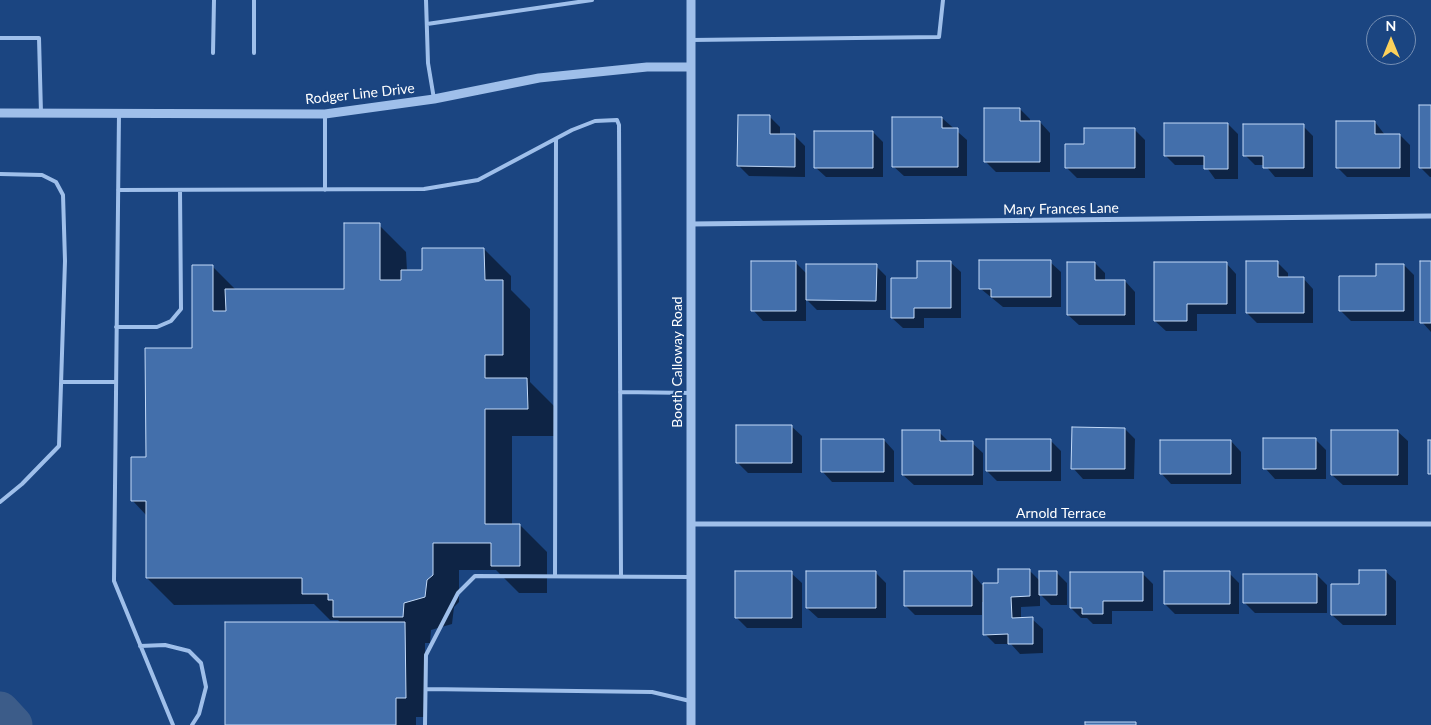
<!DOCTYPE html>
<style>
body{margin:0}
#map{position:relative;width:1431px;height:725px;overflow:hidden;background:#1b4581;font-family:Lato,sans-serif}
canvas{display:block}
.north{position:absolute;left:1366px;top:15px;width:50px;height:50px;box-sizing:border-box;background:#1b4581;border:1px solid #768fb3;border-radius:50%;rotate:0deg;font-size:14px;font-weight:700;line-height:20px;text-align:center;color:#fff}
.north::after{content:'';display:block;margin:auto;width:18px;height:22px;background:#fcd15b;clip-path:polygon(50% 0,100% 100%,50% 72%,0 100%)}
</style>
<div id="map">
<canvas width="1431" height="725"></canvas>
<div class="north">N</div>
</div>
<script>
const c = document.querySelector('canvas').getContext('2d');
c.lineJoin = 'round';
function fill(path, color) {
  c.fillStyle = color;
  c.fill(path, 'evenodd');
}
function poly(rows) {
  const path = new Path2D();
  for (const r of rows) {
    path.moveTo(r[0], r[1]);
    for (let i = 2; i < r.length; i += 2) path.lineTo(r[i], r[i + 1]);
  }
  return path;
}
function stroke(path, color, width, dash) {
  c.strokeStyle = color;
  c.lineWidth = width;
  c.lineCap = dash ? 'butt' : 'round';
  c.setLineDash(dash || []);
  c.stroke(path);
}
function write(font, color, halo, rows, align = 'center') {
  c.font = font + ' Lato,sans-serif';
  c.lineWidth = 4;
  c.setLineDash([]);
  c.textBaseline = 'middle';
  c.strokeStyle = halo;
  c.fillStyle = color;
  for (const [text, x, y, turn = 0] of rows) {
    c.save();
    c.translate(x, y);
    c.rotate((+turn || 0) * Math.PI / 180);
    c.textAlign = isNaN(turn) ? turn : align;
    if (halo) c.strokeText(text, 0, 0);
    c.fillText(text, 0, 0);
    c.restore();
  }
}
fill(poly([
 [1431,106,1431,177,1430,177,1420,167],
 [1020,109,1030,119,1030,122,1040,122,1050,133,1050,172,996,172,985,161],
 [770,117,780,127,780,135,794,135,805,146,805,177,749,176,739,166],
 [942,118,967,140,967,176,904,176,893,166],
 [1375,122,1385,135,1400,135,1410,145,1410,177,1347,177,1337,167],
 [1228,124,1238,134,1238,179,1215,179,1205,165,1175,165,1165,155],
 [1303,126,1313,136,1313,177,1275,177,1265,165,1255,165,1245,155],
 [1134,129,1145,140,1145,178,1077,178,1067,168,1086,145],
 [873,132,883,142,883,177,826,177,815,167],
 [379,225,406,252,407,271,423,271,484,249,511,276,511,290,530,309,530,382,554,406,554,436,512,436,512,525,520,525,547,552,547,593,519,593,496,570,459,570,459,602,454,607,452,624,431,630,430,643,425,643,425,717,416,717,416,725,226,725,341,623,338,620,330,620,314,604,174,605,147,578,147,516,132,500,147,458,193,349,212,266,236,290,345,290],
 [795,262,807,274,876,266,886,276,886,310,817,310,806,299,806,321,763,321,753,310],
 [950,262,961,272,961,318,924,318,924,328,903,328,892,318,918,279],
 [1050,262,1061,272,1061,307,1003,307,981,289],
 [1277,262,1288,273,1288,278,1303,278,1313,289,1313,323,1257,323,1247,313],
 [1431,262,1431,332,1422,322],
 [1095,263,1105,273,1105,281,1125,281,1135,292,1135,325,1079,325,1068,315],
 [1226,263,1236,274,1236,314,1197,314,1197,331,1166,331,1155,321],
 [1404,265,1414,275,1414,321,1351,321,1340,310,1377,278],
 [791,426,802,436,802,473,748,473,737,462],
 [1125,429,1135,439,1134,479,1083,479,1073,468],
 [1397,431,1408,441,1408,485,1343,485,1332,475],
 [939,432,950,443,972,443,983,453,983,485,914,485,903,475],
 [1315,439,1326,450,1326,479,1275,479,1265,468],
 [884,440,894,451,894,482,832,482,822,471],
 [1050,440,1061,451,1061,481,997,481,987,471],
 [1231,441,1241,452,1241,484,1171,484,1161,473],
 [1029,570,1040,581,1057,573,1067,583,1067,605,1051,605,1040,594,1040,606,1021,607,1021,619,1032,619,1043,629,1043,653,1020,654,1011,644,995,644,985,634,984,602,982,602,982,615,915,615,905,605,972,573,982,585,999,584],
 [1385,571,1396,581,1396,625,1343,625,1332,615,1360,585],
 [791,573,802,583,802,628,747,628,737,618],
 [876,573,886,583,886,618,818,618,807,608],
 [1142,573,1153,584,1153,611,1112,611,1112,624,1093,624,1087,618,1081,618,1071,608],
 [1229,573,1239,583,1239,614,1175,614,1165,604],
 [1317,575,1327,585,1327,613,1255,613,1245,603]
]), '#0007');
stroke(poly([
 [0,711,13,725]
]), '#3c5c89', 39);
const building = poly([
 [1419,105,1431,105,1431,168,1419,168,1419,105],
 [984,108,1020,108,1020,121,1040,121,1040,162,984,162,984,108],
 [738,115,770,115,770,134,795,134,795,167,737,166,738,115],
 [892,117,942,117,942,128,958,128,958,167,892,167,892,117],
 [1336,121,1375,121,1375,134,1400,134,1400,168,1336,168,1336,121],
 [1164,123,1228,123,1228,169,1204,169,1204,156,1164,156,1164,123],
 [1243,124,1304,124,1304,168,1263,168,1263,156,1243,156,1243,124],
 [1084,128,1135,128,1135,168,1065,168,1065,144,1084,144,1084,128],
 [814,131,873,131,873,168,814,168,814,131],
 [344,223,380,223,380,280,401,280,401,270,422,270,422,248,484,248,485,280,503,280,503,355,485,355,485,378,527,378,528,409,485,409,485,524,520,524,520,566,491,566,491,543,433,543,433,575,427,580,425,597,404,603,403,617,333,617,333,600,328,600,328,594,302,594,302,578,146,578,146,501,131,501,131,457,146,457,145,348,192,348,192,265,213,265,213,311,226,311,225,289,344,289,344,223],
 [979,260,1051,260,1051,297,991,297,991,289,979,289,979,260],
 [751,261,796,261,796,311,751,311,751,261],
 [917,261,951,261,951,308,914,308,914,318,891,318,891,278,917,278,917,261],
 [1246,261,1278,261,1278,277,1304,277,1304,313,1246,313,1246,261],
 [1420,261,1431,261,1431,323,1420,323,1420,261],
 [1067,262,1095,262,1095,280,1125,280,1125,315,1067,315,1067,262],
 [1154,262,1227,262,1227,304,1187,304,1187,321,1154,321,1154,262],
 [806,264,877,264,876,301,806,300,806,264],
 [1376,264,1404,264,1404,311,1339,311,1339,276,1376,276,1376,264],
 [736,425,792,425,792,463,736,463,736,425],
 [1072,427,1125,428,1125,469,1071,469,1072,427],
 [902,430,940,430,940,441,973,441,973,475,902,475,902,430],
 [1331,430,1398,430,1398,475,1331,475,1331,430],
 [1263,438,1316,438,1316,469,1263,469,1263,438],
 [821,439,884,439,884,472,821,472,821,439],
 [986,439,1051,439,1051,471,986,471,986,439],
 [1160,440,1231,440,1231,474,1160,474,1160,440],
 [1428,440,1431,440,1431,474,1428,474,1428,440],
 [998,569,1030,569,1030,596,1011,597,1012,618,1033,617,1033,644,1008,644,1008,634,983,635,983,583,998,583,998,569],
 [1359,570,1386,570,1386,615,1331,615,1331,584,1359,584,1359,570],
 [735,571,792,571,792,618,735,618,735,571],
 [806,571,876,571,876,608,806,608,806,571],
 [904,571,972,571,972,606,904,606,904,571],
 [1039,571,1057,571,1057,595,1039,595,1039,571],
 [1164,571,1230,571,1230,604,1164,604,1164,571],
 [1070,572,1143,572,1143,601,1103,601,1103,614,1082,614,1082,608,1070,608,1070,572],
 [1243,574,1317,574,1317,603,1243,603,1243,574],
 [225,622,405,622,406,698,396,698,396,725,225,725,225,622],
 [1085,722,1136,722,1136,725,1085,725,1085,722]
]);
fill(building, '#436fab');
stroke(building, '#c3daf8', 1);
stroke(poly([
 [426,0,428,63,434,99],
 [427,24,592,0],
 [0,38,39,38,41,113],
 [691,40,939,37,943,0],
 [213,53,214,0],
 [254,53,254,0],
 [119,113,114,581,173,725],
 [325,114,325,190],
 [0,174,42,175,56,182,63,195,65,261,59,446,22,484,0,502],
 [118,190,424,189,478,180,572,130,595,121,617,120,619,125,621,576],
 [116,327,157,327,171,321,181,309,180,190],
 [62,382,116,382],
 [620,392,691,393],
 [555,576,556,139],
 [140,646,165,645,189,651,201,663,206,687,199,714,192,725],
 [426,689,652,692,690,701],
 [425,725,426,655,458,593,475,576,691,577]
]), '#9fbfea', 4);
stroke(poly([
 [691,224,1431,216],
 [691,524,1431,524]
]), '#9fbfea', 5);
stroke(poly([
 [0,113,325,114,434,99,539,78,647,67,690,67],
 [691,725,691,0]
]), '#9fbfea', 9);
write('14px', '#fff', '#1b4581', [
 ["Rodger Line Drive",360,94,-6],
 ["Mary Frances Lane",1061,209,-1],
 ["Booth Calloway Road",677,362,-90],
 ["Arnold Terrace",1061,513]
]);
</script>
